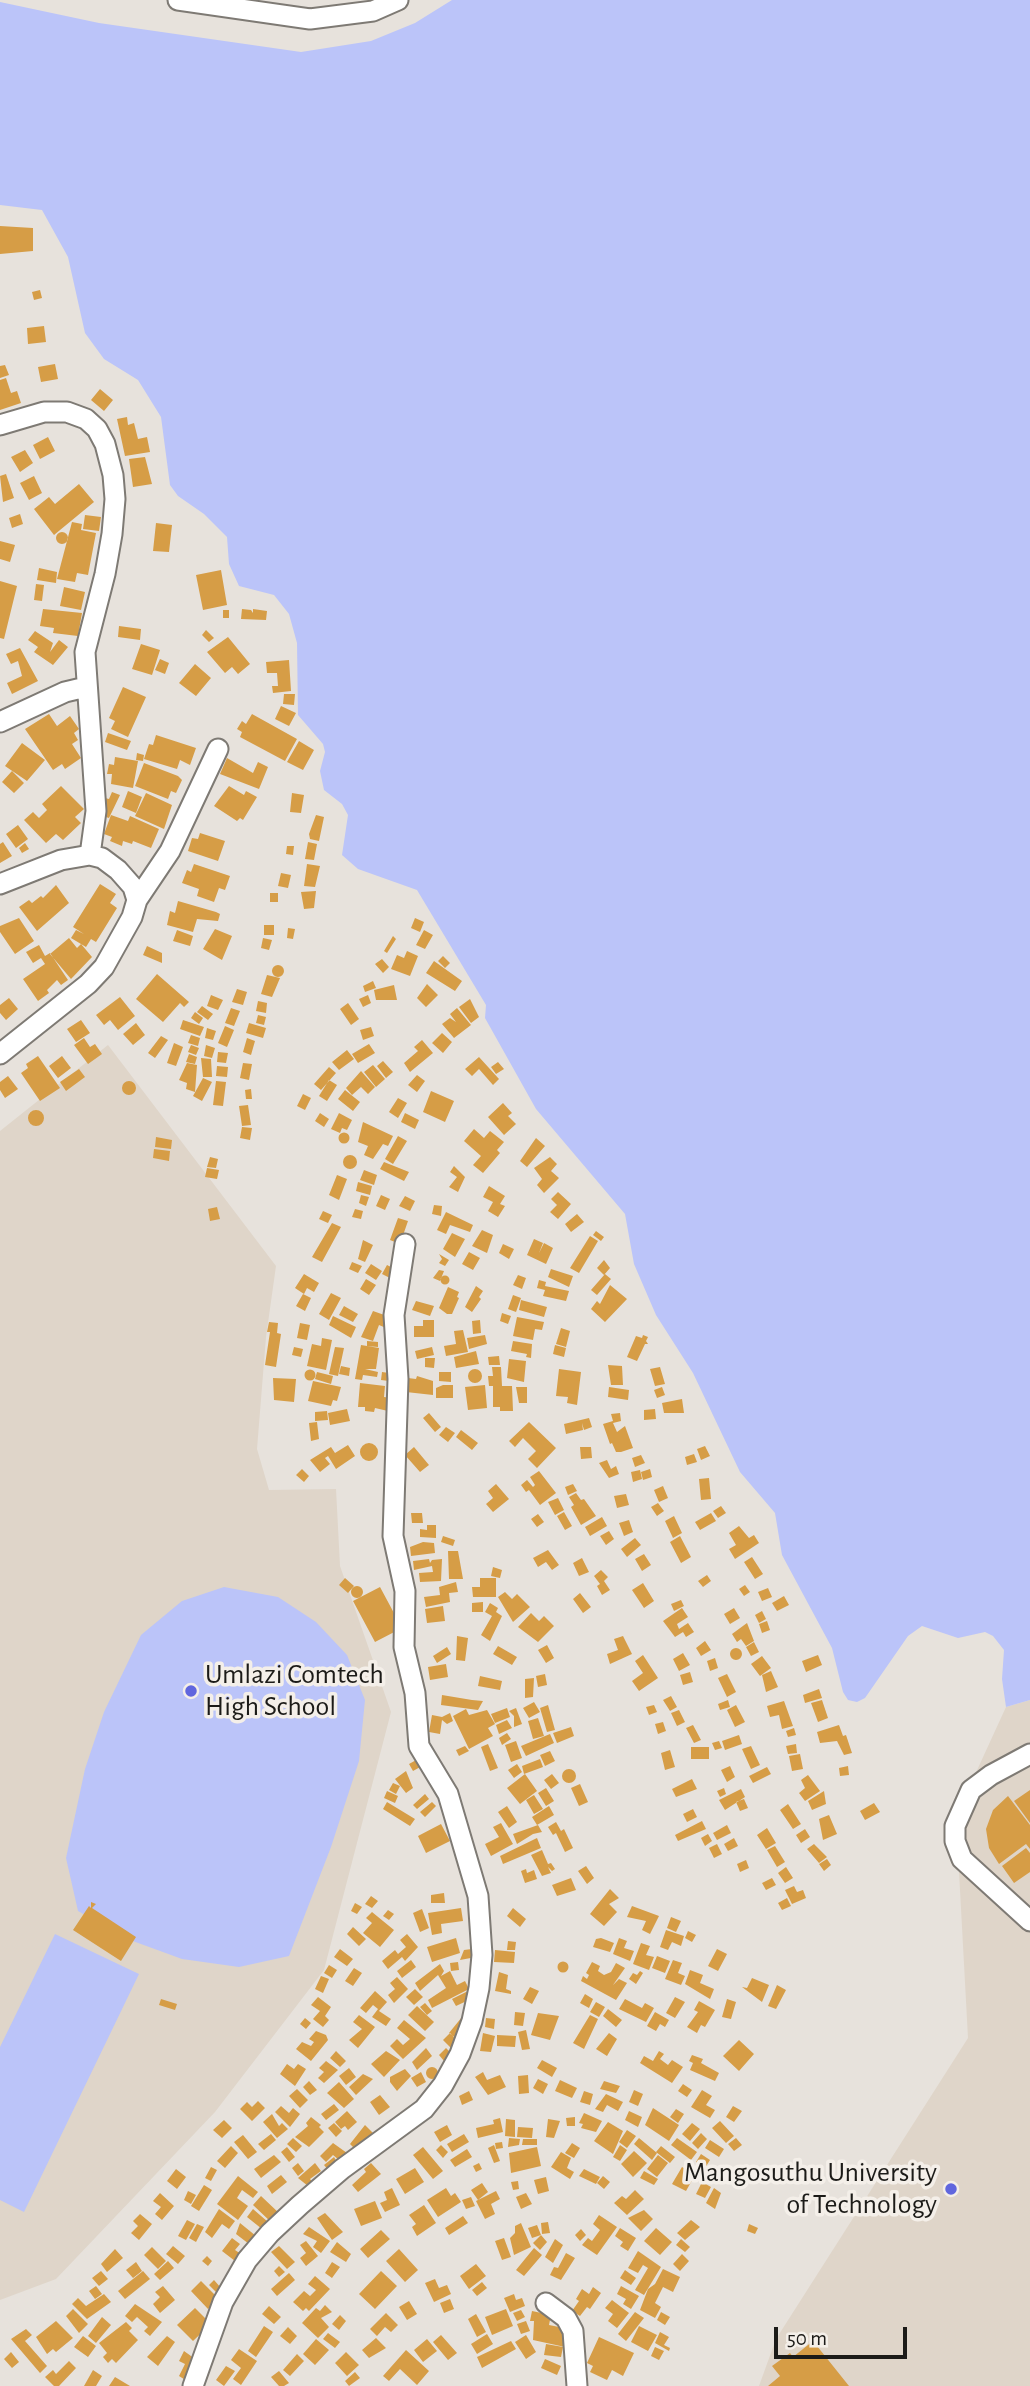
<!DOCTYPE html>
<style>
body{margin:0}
#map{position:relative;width:1030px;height:2386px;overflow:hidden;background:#e7e2dc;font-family:"Alegreya Sans",sans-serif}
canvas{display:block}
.scale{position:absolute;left:774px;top:2327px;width:133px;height:32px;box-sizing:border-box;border:4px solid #1c1b18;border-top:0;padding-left:9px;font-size:21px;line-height:24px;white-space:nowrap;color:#1c1b18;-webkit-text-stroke:5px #f4efe9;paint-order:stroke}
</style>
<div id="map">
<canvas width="1030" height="2386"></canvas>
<div class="scale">50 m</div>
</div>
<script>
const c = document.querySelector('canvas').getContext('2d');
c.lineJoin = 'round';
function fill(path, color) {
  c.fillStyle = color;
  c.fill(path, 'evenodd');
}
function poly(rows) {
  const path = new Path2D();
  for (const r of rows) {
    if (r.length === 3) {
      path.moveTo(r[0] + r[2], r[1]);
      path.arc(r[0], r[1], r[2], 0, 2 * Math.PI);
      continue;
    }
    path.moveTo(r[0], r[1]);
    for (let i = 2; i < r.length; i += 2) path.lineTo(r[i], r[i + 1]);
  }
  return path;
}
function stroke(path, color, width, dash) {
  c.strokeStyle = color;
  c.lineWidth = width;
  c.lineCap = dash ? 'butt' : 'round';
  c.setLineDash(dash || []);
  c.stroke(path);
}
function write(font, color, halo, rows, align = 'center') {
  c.font = font + ' "Alegreya Sans",sans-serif';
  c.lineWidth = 7;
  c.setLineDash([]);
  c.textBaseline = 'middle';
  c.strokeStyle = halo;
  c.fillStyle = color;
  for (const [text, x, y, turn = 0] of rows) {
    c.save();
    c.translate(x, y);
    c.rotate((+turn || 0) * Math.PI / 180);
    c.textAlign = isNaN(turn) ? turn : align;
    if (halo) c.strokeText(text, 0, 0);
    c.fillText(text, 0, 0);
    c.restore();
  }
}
fill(poly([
 [108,1045,276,1266,266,1337,257,1449,269,1490,336,1489,340,1566,391,1712,324,1970,215,2112,56,2279,0,2300,0,1131],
 [1030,1700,1030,2386,759,2386,776,2339,968,2038,956,1816,1006,1707]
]), '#dfd5c9');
fill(poly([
 [452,0,1030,0,1030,1700,1006,1707,1002,1679,1004,1650,993,1636,985,1632,958,1638,922,1626,908,1636,865,1698,857,1702,848,1700,843,1692,832,1648,782,1555,775,1513,740,1472,693,1373,656,1315,634,1264,625,1214,536,1109,485,1018,486,1005,417,890,358,869,342,855,348,815,342,804,324,790,320,771,325,752,323,744,298,715,297,643,289,614,274,595,239,586,229,564,227,537,204,514,178,496,170,485,161,417,138,380,104,359,85,333,68,257,42,210,0,205,0,2,99,23,301,52,371,41,415,23],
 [224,1587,278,1597,316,1622,347,1655,365,1700,359,1761,331,1847,289,1956,239,1967,182,1959,130,1940,78,1911,66,1858,85,1769,104,1712,141,1635,182,1601],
 [55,1934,139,1974,24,2212,0,2200,0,2047]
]), '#bbc4f9');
fill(poly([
 [0,226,33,228,33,251,0,254],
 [40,290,42,298,34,300,32,292],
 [44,326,46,342,28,344,27,328],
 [55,364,58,379,41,382,38,367],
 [5,365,9,375,0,378,0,366],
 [6,378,11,393,17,391,21,403,0,410,0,380],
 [100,389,113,400,104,411,91,400],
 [127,417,128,425,134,423,138,439,147,437,150,452,125,456,117,419],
 [48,437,55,451,40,459,33,445],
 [25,450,33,463,20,472,11,457],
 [145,457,152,484,133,487,129,459],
 [6,474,14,498,3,502,0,476],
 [34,476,42,493,29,500,20,483],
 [79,484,94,502,54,535,34,509,49,497,55,504],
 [20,514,23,524,12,528,9,518],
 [85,515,101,517,99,531,83,529],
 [72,522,82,524,81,530,96,533,88,575,77,573,75,582,57,579],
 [156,523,172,525,169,552,153,551],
 [62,538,6],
 [0,541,15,545,10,562,0,559],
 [39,568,57,572,56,583,37,580],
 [221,570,227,605,203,610,196,575],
 [0,581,17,586,4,639,0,638],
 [36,584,44,585,42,601,34,600],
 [64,587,85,592,81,610,60,606],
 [43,609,82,613,78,636,53,633,54,628,40,626],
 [242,609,251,610,253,613,253,609,267,611,266,620,241,619],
 [223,610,229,610,229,618,223,618],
 [119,626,141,629,140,640,118,637],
 [206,630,214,638,209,642,202,635],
 [35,631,53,643,50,652,59,640,68,647,53,665,34,652,38,647,28,640],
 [228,637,250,664,238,674,232,667,225,673,207,652],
 [141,644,160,650,152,675,132,669],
 [20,648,38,681,12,694,7,683,22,676,18,661,11,664,6,654],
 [160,659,169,663,165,674,155,670],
 [289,660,291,691,273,693,272,686,278,686,277,673,267,673,266,662],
 [195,664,211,678,196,696,179,683],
 [123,687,146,697,128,737,111,729,115,721,109,718],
 [284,694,295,694,294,705,283,704],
 [281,706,296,713,289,726,275,719],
 [49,714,57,726,70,716,79,729,74,733,78,740,72,744,81,758,65,769,62,764,53,770,25,729],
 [252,714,297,739,285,761,240,737,242,732,237,729,242,721,246,724],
 [108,733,131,741,127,750,105,742],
 [156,735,196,748,190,765,180,760,177,769,144,759,149,744,153,745],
 [299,741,314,750,303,770,287,762],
 [22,743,45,760,27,781,5,766],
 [137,753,144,755,143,761,136,760],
 [115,757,138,761,133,788,111,784,112,774,107,774,109,764,114,765],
 [227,758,253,773,258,762,268,767,259,789,220,774],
 [144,763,178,776,182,780,176,793,171,791,168,799,135,786],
 [12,771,24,783,14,793,2,782],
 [61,786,84,809,75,817,81,823,63,840,56,834,46,843,24,820,33,812,39,818,47,810,42,804],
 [229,786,244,795,246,791,257,797,243,820,240,818,237,821,214,806],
 [128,791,142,797,136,813,122,807],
 [112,792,120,795,109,818,100,815,105,798,109,799],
 [146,793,172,805,164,829,135,816],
 [292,793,304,795,301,813,290,812],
 [111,815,128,821,130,816,159,829,151,848,133,841,132,844,123,841,122,846,110,841,112,837,104,834],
 [316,815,324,817,319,841,310,839,309,834],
 [18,825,28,839,16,848,6,834],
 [200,833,225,841,218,861,188,851,192,838,198,839],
 [3,842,12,856,0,863,0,844],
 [308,842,317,844,314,860,305,859],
 [25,843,29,849,22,853,19,848],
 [287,846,294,846,293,855,286,854],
 [194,864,230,876,225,890,219,888,214,902,197,896,199,889,182,883,187,870,191,872],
 [307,864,320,866,315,887,304,886],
 [281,873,291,875,288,888,278,886],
 [100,884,116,894,110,903,117,908,96,942,91,939,86,947,71,938,76,930,84,934,73,927],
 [56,885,69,903,37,931,19,907,29,900,32,903,41,896,43,898],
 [316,891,314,908,304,909,301,892],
 [270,893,278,893,278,902,270,902],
 [178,901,216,912,220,914,218,921,197,919,193,932,167,925,170,911,175,913],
 [19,918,34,941,15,954,0,932,0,926],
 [415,918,424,922,420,932,411,928],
 [264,925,274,925,274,935,264,935],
 [288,928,295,929,293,939,287,938],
 [215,929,232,936,222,960,203,949],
 [177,930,193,936,190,946,173,941],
 [424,930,433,935,425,949,416,945],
 [393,936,396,939,387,953,384,951],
 [69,938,77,948,81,944,92,957,71,979,50,954],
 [263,938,272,940,269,950,261,948],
 [39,945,45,956,50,953,68,980,61,985,57,980,47,990,49,993,38,1001,23,979,45,964,41,958,33,963,26,952],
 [147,946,162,953,162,963,143,955],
 [407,951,418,956,410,976,391,969,397,955,404,958],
 [443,956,450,963,445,968,438,961],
 [382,959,389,967,383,973,375,964],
 [434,961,462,981,455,991,426,973],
 [278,971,6],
 [157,974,189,1002,184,1007,180,1003,163,1022,136,999],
 [267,975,280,978,272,997,261,994],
 [373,981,376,988,365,992,363,986],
 [427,984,438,995,426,1007,417,998],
 [394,985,397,1000,376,1000,374,990],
 [237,989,247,992,243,1005,232,1002],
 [211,995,223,1000,218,1010,207,1006],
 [368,995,371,1003,363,1007,359,999],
 [120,997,135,1016,118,1030,110,1020,104,1025,96,1015],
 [9,998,18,1009,6,1020,0,1013,0,1005],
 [470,999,479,1017,471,1023,459,1007],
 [258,1001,267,1003,266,1013,256,1011],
 [348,1003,359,1019,351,1025,340,1009],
 [202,1006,213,1014,208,1020,197,1012],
 [231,1008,240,1011,234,1026,225,1023],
 [457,1008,471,1025,454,1038,442,1024,450,1018,456,1022,450,1014],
 [195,1012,203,1018,199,1024,191,1018],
 [258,1015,266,1017,264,1025,256,1023],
 [81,1020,90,1033,76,1042,67,1029],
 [183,1020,204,1027,200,1036,180,1029],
 [136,1023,145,1035,133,1045,123,1034],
 [249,1023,266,1028,263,1038,246,1033],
 [225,1026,234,1030,227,1047,218,1043],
 [371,1027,374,1036,363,1040,360,1030],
 [207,1028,216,1031,213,1040,205,1038],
 [442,1033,452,1042,443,1053,432,1043],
 [191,1035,200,1038,198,1046,188,1043],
 [161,1036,168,1040,155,1058,148,1053],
 [84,1038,90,1047,95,1044,102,1054,88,1064,74,1045],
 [247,1038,255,1041,251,1055,243,1052],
 [422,1040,433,1053,410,1072,404,1063,418,1051,414,1047],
 [174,1043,183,1047,176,1066,167,1063],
 [369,1044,375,1053,358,1063,352,1054],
 [191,1045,199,1048,196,1055,188,1052],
 [206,1045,215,1048,212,1058,204,1056],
 [347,1050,354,1059,339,1070,332,1062],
 [218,1052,228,1053,226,1063,217,1062],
 [189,1054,197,1057,195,1064,186,1062],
 [38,1056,60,1088,40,1101,21,1073,28,1068,26,1064],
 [62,1056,71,1068,58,1078,49,1066],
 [479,1057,499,1079,493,1085,479,1069,472,1076,465,1069],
 [201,1058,211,1059,212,1077,203,1077],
 [383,1061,393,1072,386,1078,377,1066],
 [498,1062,504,1069,496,1074,491,1067],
 [187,1063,197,1065,195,1092,186,1089,187,1083,179,1080],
 [243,1063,252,1064,249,1080,240,1078],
 [373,1065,385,1079,376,1087,364,1072],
 [217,1066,228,1067,227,1077,216,1076],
 [329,1067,336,1073,321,1090,314,1084],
 [79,1069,85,1077,66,1091,60,1082],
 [361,1071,375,1087,368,1094,361,1087,352,1095,346,1088],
 [417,1075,425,1081,417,1092,408,1085],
 [8,1076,18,1089,5,1098,0,1090,0,1082],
 [203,1078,212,1082,202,1101,193,1096],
 [329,1080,337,1085,327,1101,319,1096],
 [216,1081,226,1082,223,1106,213,1105],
 [129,1088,7],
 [251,1089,252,1099,246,1099,245,1090],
 [345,1090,360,1102,353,1111,338,1099],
 [431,1091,454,1101,445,1122,423,1112],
 [303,1094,311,1098,305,1110,297,1106],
 [398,1098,407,1103,398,1118,389,1112],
 [503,1103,512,1113,508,1116,516,1124,504,1135,488,1117],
 [248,1105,251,1125,242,1126,239,1106],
 [36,1118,8],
 [320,1113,329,1119,324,1127,315,1121],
 [339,1113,352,1120,347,1130,342,1128,340,1133,331,1129],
 [405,1113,419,1120,415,1129,401,1122],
 [363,1122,393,1136,388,1146,383,1144,373,1159,364,1155,368,1146,358,1142],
 [242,1127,252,1128,250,1140,240,1138],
 [474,1129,484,1138,490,1131,504,1142,497,1150,500,1153,483,1173,473,1165,481,1156,464,1141],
 [344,1138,5.5],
 [398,1136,407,1141,393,1164,385,1159],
 [156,1137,172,1140,171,1149,155,1147],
 [536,1138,545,1146,527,1167,520,1161],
 [154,1149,170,1151,169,1161,153,1158],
 [350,1162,7],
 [210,1157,218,1159,216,1168,207,1167],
 [550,1157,557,1164,551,1171,559,1178,544,1193,537,1185,542,1179,534,1168],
 [384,1162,409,1172,404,1181,380,1169],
 [454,1166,465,1177,458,1192,449,1187,457,1177,450,1172],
 [207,1168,219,1170,217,1179,205,1177],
 [364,1170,377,1175,374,1185,360,1180],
 [337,1175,347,1179,339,1200,329,1195],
 [358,1182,372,1186,370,1195,356,1191],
 [489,1186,505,1196,500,1204,505,1206,498,1217,488,1211,493,1202,483,1197],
 [558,1192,571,1204,558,1219,550,1212,557,1205,551,1199],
 [361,1195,369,1197,366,1206,359,1203],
 [381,1195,390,1199,385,1210,376,1206],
 [405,1196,415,1201,410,1211,399,1206],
 [434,1205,442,1206,441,1216,432,1214],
 [217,1207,220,1219,210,1221,208,1209],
 [355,1209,363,1211,361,1219,352,1217],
 [323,1211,332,1215,328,1223,319,1219],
 [446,1212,473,1225,470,1232,450,1225,446,1234,437,1230],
 [577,1214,584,1222,571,1232,565,1224],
 [398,1218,408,1221,400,1244,390,1240],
 [332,1223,341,1227,322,1262,312,1257],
 [482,1230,493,1235,487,1253,472,1246],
 [596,1231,604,1237,601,1241,593,1235],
 [452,1233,465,1239,455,1257,443,1249],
 [590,1236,598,1241,579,1273,570,1268],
 [534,1239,543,1243,539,1253,544,1243,553,1248,546,1264,527,1255],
 [363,1240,373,1245,365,1262,358,1259],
 [503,1244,514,1249,509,1259,499,1253],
 [469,1252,480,1258,473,1270,462,1264],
 [439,1254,449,1260,445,1266,439,1263,442,1259],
 [604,1260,610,1268,604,1275,597,1268],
 [352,1262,362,1266,358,1273,349,1269],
 [371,1264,382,1271,376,1280,365,1273],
 [387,1265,399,1271,394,1280,382,1274],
 [551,1269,573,1276,569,1287,548,1277],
 [439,1270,444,1271,440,1281,433,1278],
 [304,1274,319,1283,314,1292,307,1288,304,1294,295,1288],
 [605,1274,611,1279,597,1295,591,1290],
 [518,1275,526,1278,522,1289,513,1285],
 [445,1280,4.5],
 [366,1279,376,1285,369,1295,360,1289],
 [539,1280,546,1282,545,1286,569,1291,566,1301,543,1296,545,1290,537,1288],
 [610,1285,627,1299,605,1322,591,1309,597,1301,600,1304],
 [476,1286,483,1291,479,1297,481,1299,472,1312,465,1307],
 [448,1287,459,1292,457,1297,459,1298,452,1314,447,1314,439,1308],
 [331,1293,341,1298,329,1320,319,1314],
 [303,1294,311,1298,305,1311,296,1306],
 [513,1295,521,1298,516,1312,508,1309],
 [521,1300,547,1307,544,1317,519,1310],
 [416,1301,434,1306,430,1316,412,1310],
 [344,1306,358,1314,353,1322,339,1315],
 [373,1311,390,1317,386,1328,379,1325,373,1341,361,1337],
 [502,1313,511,1316,508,1324,500,1321],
 [333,1316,356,1327,351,1338,329,1325],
 [517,1317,544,1322,542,1330,535,1329,533,1340,513,1336],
 [423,1320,434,1320,434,1337,414,1337,414,1326,423,1326],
 [480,1320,481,1333,473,1334,472,1321],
 [269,1322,278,1323,277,1333,281,1334,276,1367,265,1365,270,1332,267,1332],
 [300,1323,310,1325,307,1340,297,1338],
 [561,1328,570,1331,566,1347,556,1344],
 [463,1330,468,1352,446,1356,444,1346,456,1344,454,1331],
 [485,1335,487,1344,469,1349,467,1338],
 [643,1335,648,1337,646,1341,648,1344,645,1344,637,1361,627,1357,636,1336,642,1338],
 [322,1338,332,1340,326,1370,307,1366,312,1344,321,1346],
 [367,1341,378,1342,378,1347,367,1346],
 [513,1341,532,1344,531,1358,526,1357,527,1354,511,1351],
 [361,1345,379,1348,376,1369,365,1369,378,1372,377,1377,363,1375,362,1380,355,1379],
 [555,1345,566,1348,564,1357,553,1354],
 [294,1347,303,1349,301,1357,292,1355],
 [335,1347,344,1348,338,1376,329,1374],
 [432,1347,434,1355,417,1359,415,1351],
 [476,1351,479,1364,456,1368,454,1357],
 [499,1356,500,1365,489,1365,488,1357],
 [425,1358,435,1358,434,1368,425,1367],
 [509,1359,526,1361,524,1382,507,1378],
 [608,1365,622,1366,623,1385,611,1385],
 [341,1366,350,1368,349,1376,339,1374],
 [492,1367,501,1367,502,1386,512,1386,513,1411,500,1411,500,1407,493,1407,493,1386,489,1386,488,1376,493,1376],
 [660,1367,665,1384,655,1386,650,1369],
 [559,1369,581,1372,577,1405,567,1403,568,1397,556,1396],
 [475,1376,7],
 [310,1375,5.5],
 [317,1372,333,1376,331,1384,315,1379],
 [382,1372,389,1373,389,1381,381,1380],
 [439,1372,451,1372,451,1382,439,1381],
 [417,1376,433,1381,433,1395,406,1392,408,1378,416,1379],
 [273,1378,296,1379,294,1402,274,1400],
 [313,1381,341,1387,337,1401,333,1400,331,1406,308,1401],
 [360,1383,385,1386,384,1397,392,1398,388,1411,375,1408,374,1412,365,1411,365,1407,358,1407],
 [443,1385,453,1385,453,1398,436,1398,436,1388],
 [485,1385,487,1408,468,1410,465,1387],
 [516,1387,527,1387,527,1403,519,1403],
 [609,1387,629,1390,628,1400,608,1397],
 [662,1387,665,1395,657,1398,654,1390],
 [682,1399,684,1413,664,1413,662,1403],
 [347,1409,350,1421,330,1425,328,1413],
 [655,1409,656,1419,644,1420,644,1410],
 [327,1411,328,1420,315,1421,315,1412],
 [429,1413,441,1427,435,1432,423,1418],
 [620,1413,621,1421,613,1423,617,1432,625,1426,633,1448,621,1452,616,1452,612,1443,610,1444,603,1424,613,1421,611,1414],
 [589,1418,592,1427,584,1430,582,1423,583,1430,566,1434,564,1424],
 [317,1422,319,1439,311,1441,309,1423],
 [529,1422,556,1448,537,1468,528,1459,536,1451,523,1438,515,1447,509,1441],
 [446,1427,455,1433,448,1442,439,1435],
 [461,1430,478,1443,472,1450,456,1437],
 [369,1452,9],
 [348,1445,355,1456,336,1469,328,1456,325,1458,330,1464,320,1472,310,1460,331,1447,335,1453],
 [705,1446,710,1456,701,1460,697,1449],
 [414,1447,429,1465,420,1472,405,1455],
 [580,1447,591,1447,592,1458,581,1459],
 [694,1454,697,1462,687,1465,685,1457],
 [641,1455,645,1463,635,1467,632,1458],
 [607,1460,611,1469,616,1466,619,1474,609,1478,599,1463],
 [302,1469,309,1476,304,1482,296,1475],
 [650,1469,652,1477,643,1480,641,1472],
 [640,1470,642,1479,633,1482,631,1472],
 [539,1471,556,1493,540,1505,529,1490,526,1492,521,1485,527,1480,533,1487,535,1485,530,1477],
 [709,1478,711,1499,701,1500,699,1479],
 [496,1484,509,1499,493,1512,486,1504,493,1498,488,1491],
 [573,1484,577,1491,568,1495,565,1487],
 [663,1486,668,1498,659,1502,654,1490],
 [576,1493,581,1500,584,1499,596,1516,581,1525,571,1507,574,1505,569,1497],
 [626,1494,629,1505,617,1508,614,1496],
 [558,1498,564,1510,555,1515,548,1502],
 [658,1503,664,1511,657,1516,651,1507],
 [721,1506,726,1513,718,1518,713,1511],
 [564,1512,572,1526,565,1530,557,1516],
 [411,1513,422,1513,423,1523,412,1523],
 [711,1513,716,1521,700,1530,695,1522],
 [538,1514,544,1522,537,1527,531,1519],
 [674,1516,682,1533,673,1538,665,1521],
 [602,1517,607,1526,590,1536,585,1527],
 [629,1520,633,1532,624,1536,619,1523],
 [427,1525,436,1525,436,1538,420,1537,420,1529,427,1530],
 [739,1526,749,1538,754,1535,759,1543,735,1559,729,1549,736,1545,729,1533],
 [609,1531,614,1539,606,1545,600,1536],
 [443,1536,455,1540,453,1546,441,1542],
 [680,1536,691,1557,681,1563,670,1542],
 [635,1538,641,1545,627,1557,621,1549],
 [423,1542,434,1543,435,1553,411,1556,410,1547],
 [548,1550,559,1565,552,1570,546,1562,538,1567,533,1558],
 [448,1551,458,1551,463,1579,449,1579],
 [644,1554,651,1565,642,1571,635,1559],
 [752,1557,763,1574,755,1579,744,1562],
 [582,1558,589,1572,579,1576,573,1563],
 [429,1559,430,1563,432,1560,442,1559,441,1581,420,1582,419,1573,433,1572,432,1566,414,1570,413,1561],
 [493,1567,502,1570,500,1578,491,1576],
 [601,1570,608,1577,604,1581,610,1590,602,1595,597,1586,600,1584,594,1576],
 [707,1575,711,1581,703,1587,698,1581],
 [345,1578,354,1586,348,1593,339,1585],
 [480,1578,496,1578,496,1597,473,1597,472,1587,480,1587],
 [456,1582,458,1592,449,1593,450,1602,426,1607,424,1597,440,1595,439,1587],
 [643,1583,654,1601,644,1608,632,1590],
 [745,1585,750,1592,744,1596,739,1589],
 [357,1592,6],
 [380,1587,402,1628,375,1642,353,1601],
 [768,1588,772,1597,762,1601,758,1592],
 [505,1592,512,1599,517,1594,530,1607,513,1622,498,1597],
 [580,1593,591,1607,583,1613,573,1599],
 [784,1596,789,1605,777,1611,772,1603],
 [681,1600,684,1606,674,1611,671,1604],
 [483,1602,483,1612,472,1612,472,1603],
 [490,1603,498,1608,496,1612,502,1616,490,1641,481,1635,492,1616,485,1612],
 [443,1606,445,1621,427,1623,425,1609],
 [682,1608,688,1617,677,1624,679,1629,688,1623,694,1632,686,1637,683,1632,675,1637,663,1621],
 [734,1608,740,1618,730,1624,724,1614],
 [762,1611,766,1619,759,1623,755,1615],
 [531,1613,539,1621,544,1616,554,1626,538,1642,518,1627],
 [767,1621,770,1630,762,1633,759,1624],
 [747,1623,754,1641,746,1646,741,1639,737,1642,732,1634],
 [457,1636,468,1638,465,1661,456,1660],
 [623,1636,632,1654,610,1664,607,1654,618,1650,614,1639],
 [705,1641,711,1650,701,1656,696,1648],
 [754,1642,759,1652,751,1656,746,1647],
 [547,1645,554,1658,546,1663,538,1650],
 [498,1646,517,1657,512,1665,493,1654],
 [447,1647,451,1654,437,1663,433,1656],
 [736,1654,6],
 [683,1653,690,1665,679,1671,673,1659],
 [643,1655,658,1678,639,1691,632,1681,643,1673,635,1661],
 [818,1655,822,1665,806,1672,802,1661],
 [762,1656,771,1668,760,1676,751,1664],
 [715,1658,718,1668,710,1671,707,1661],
 [446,1664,448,1677,430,1680,428,1667],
 [771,1671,778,1687,766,1692,762,1675],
 [690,1672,693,1682,683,1685,680,1675],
 [545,1674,547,1685,538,1687,536,1676],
 [727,1674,736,1692,727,1697,718,1678],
 [480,1676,502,1681,500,1690,478,1686],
 [534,1678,533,1697,525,1698,525,1679],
 [819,1689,822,1698,805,1703,803,1695],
 [442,1695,472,1700,483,1701,478,1710,441,1705],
 [671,1696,677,1707,670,1711,663,1700],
 [728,1700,730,1707,720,1710,718,1704],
 [822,1700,828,1718,818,1722,811,1703],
 [784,1701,793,1726,782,1729,779,1715,770,1717,767,1706],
 [534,1702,540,1712,529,1718,523,1708],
 [548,1705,555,1730,547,1732,540,1708],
 [654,1705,657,1712,649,1715,646,1707],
 [736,1705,745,1722,735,1727,727,1710],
 [507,1708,510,1717,495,1723,491,1714],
 [516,1708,522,1724,514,1727,514,1716,509,1711],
 [466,1709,469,1715,487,1710,495,1724,488,1728,493,1736,469,1749,453,1716],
 [679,1710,685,1722,677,1726,671,1713],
 [450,1713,453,1721,447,1724,442,1720,440,1734,429,1732,432,1715,442,1717],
 [538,1718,544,1736,533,1739,528,1721],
 [507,1720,512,1728,499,1734,496,1725],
 [663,1722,666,1731,658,1734,655,1724],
 [693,1725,701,1740,694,1743,686,1728],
 [839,1725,843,1736,846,1735,852,1753,844,1755,837,1741,820,1743,817,1732],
 [571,1727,574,1736,557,1743,553,1733],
 [794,1728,796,1735,788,1737,786,1731],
 [507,1733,511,1739,502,1745,499,1738],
 [550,1734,554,1743,526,1756,521,1746],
 [739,1735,742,1744,725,1750,722,1741],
 [516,1741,522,1758,511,1762,505,1745],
 [719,1741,722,1748,715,1750,712,1743],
 [488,1744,498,1768,490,1771,481,1747],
 [796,1744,797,1753,788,1754,786,1746],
 [465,1746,469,1751,459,1756,456,1750],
 [751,1746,760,1765,751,1769,742,1749],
 [691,1747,709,1747,709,1759,691,1759],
 [670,1750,675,1767,665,1770,661,1753],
 [550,1751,555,1761,545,1766,540,1755],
 [800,1754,803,1769,792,1771,789,1756],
 [418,1759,422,1766,413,1771,409,1764],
 [540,1759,543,1767,524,1774,522,1766],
 [517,1764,522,1772,514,1778,508,1770],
 [730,1766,735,1777,727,1782,721,1770],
 [848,1766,849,1775,840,1776,839,1768],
 [767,1767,771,1774,753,1783,749,1776],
 [569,1776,7],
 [406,1771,413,1788,406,1793,395,1779],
 [525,1774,537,1791,520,1804,507,1788],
 [552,1774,559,1783,551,1789,544,1780],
 [808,1775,820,1791,805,1801,799,1793,805,1788,801,1780],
 [692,1779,697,1789,676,1797,672,1789],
 [393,1783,400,1786,396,1794,389,1790],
 [580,1784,588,1802,579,1806,571,1788],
 [546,1788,554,1801,546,1806,538,1793],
 [724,1788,726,1794,720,1797,717,1791],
 [741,1789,745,1797,725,1810,719,1800],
 [1030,1790,1030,1823,1014,1801],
 [387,1791,398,1796,395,1803,384,1798],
 [824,1791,826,1804,812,1810,808,1801],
 [425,1794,429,1799,417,1809,413,1805],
 [534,1795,543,1809,534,1814,526,1800],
 [1008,1796,1030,1825,1030,1849,1026,1844,999,1864,989,1848,986,1829,993,1810],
 [744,1799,748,1808,740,1811,736,1802],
 [387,1802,415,1819,410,1826,383,1809],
 [432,1802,436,1806,425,1817,420,1812],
 [874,1803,880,1812,865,1820,860,1811],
 [788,1804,801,1824,793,1829,780,1810],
 [507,1806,517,1822,509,1828,498,1812],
 [549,1806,554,1815,537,1825,532,1817],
 [693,1809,697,1817,687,1822,683,1814],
 [829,1815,837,1834,823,1840,819,1819],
 [702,1821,706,1829,678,1841,675,1835],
 [556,1822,561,1831,564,1829,573,1848,565,1852,556,1833,553,1835,548,1827],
 [501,1823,513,1844,491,1856,485,1844,499,1837,493,1827],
 [441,1824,450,1841,426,1853,418,1836],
 [538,1825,542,1832,533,1834,517,1844,513,1834],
 [727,1825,731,1833,717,1840,713,1833],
 [767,1828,776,1843,766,1849,757,1835],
 [805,1829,810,1837,801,1843,796,1835],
 [708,1834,712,1841,705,1846,701,1838],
 [537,1838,541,1848,503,1864,500,1856],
 [734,1838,738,1846,728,1851,724,1844],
 [717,1844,722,1854,714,1858,709,1848],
 [814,1844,827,1857,819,1863,807,1849],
 [775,1846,785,1862,777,1867,767,1850],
 [1026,1848,1030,1853,1030,1872,1014,1883,1002,1866],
 [542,1850,548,1864,551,1863,555,1869,552,1871,548,1867,551,1873,542,1876,531,1855],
 [827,1859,831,1865,824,1871,819,1864],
 [746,1860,749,1868,740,1872,737,1864],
 [586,1866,594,1878,587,1884,578,1871],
 [786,1867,793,1878,785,1883,778,1873],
 [526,1869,527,1873,534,1870,537,1879,525,1883,521,1871],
 [571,1878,576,1890,557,1896,552,1885],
 [772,1878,776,1885,766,1890,762,1883],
 [794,1886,797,1892,803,1890,806,1898,792,1904,785,1890],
 [610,1889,619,1898,609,1904,617,1912,604,1926,590,1914],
 [444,1893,445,1903,431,1903,431,1895],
 [371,1896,378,1901,372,1908,365,1904],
 [787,1898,791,1906,782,1910,778,1903],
 [91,1902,96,1904,92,1908,136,1937,121,1961,73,1930,89,1906,91,1908],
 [355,1903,362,1907,357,1914,351,1911],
 [632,1906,659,1916,650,1934,642,1930,646,1921,627,1917],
 [461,1908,463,1921,441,1924,442,1933,432,1935,428,1913],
 [513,1908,526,1919,520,1927,507,1916],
 [422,1909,429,1928,420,1932,413,1913],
 [388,1910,394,1914,389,1920,383,1916],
 [372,1912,394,1930,380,1947,363,1933,372,1923,366,1918],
 [671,1917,681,1921,676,1932,667,1928],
 [353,1927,366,1939,359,1946,347,1934],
 [666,1930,684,1936,681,1946,672,1942,668,1950,660,1947],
 [688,1931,696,1935,692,1942,685,1938],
 [407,1934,418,1947,405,1961,402,1957,388,1969,382,1961,395,1950,398,1954,406,1947,400,1940],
 [456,1938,460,1953,432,1962,427,1947],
 [601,1938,614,1943,610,1952,593,1947,596,1939],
 [619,1938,627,1941,624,1948,634,1951,630,1961,613,1954],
 [508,1941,516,1942,515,1950,507,1950],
 [641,1943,650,1946,646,1955,654,1957,649,1970,633,1964],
 [340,1949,353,1959,347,1966,334,1957],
 [472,1949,476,1957,460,1960,464,1950],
 [717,1949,727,1954,718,1971,708,1966],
 [495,1950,515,1952,514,1963,494,1962],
 [657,1956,670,1961,665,1973,652,1968],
 [411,1960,416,1967,402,1978,397,1971],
 [673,1960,682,1963,678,1973,685,1976,681,1985,665,1979],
 [563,1967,5.5],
 [458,1962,459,1970,451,1971,450,1963],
 [592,1962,600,1966,598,1971,604,1975,611,1972,616,1963,625,1968,613,1985,619,1979,627,1983,616,2000,581,1981,583,1976,587,1979,589,1975,586,1973],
 [440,1964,444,1971,441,1976,450,1971,457,1985,465,1981,469,1989,432,2008,428,2000,446,1988,438,1975,420,1991,415,1983],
 [329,1965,337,1970,332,1978,324,1973],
 [354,1968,362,1973,353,1986,345,1981],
 [690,1970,703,1975,700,1983,714,1989,710,1999,685,1984],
 [640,1971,643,1973,636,1984,629,1979,633,1973,637,1975],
 [499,1972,508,1975,506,1989,511,1991,511,1994,495,1991],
 [321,1976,329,1979,323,1993,315,1989],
 [397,1977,408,1989,394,2003,388,1995,395,1989,390,1983],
 [752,1978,769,1985,762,2002,742,1987,747,1988],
 [777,1985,786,1990,776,2009,768,2006],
 [530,1987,539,1991,532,2004,523,1999],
 [415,1989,423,1997,414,2005,406,1997],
 [470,1990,473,1998,456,2006,452,1999],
 [375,1991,387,2002,379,2011,391,2019,386,2026,372,2017,378,2009,373,2005,366,2013,360,2008],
 [585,1994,593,1999,589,2008,580,2003],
 [318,1997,331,2007,325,2016,329,2020,323,2027,313,2019,320,2011,311,2005],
 [675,1997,685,2002,675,2018,666,2013],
 [161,1999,177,2004,175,2010,159,2005],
 [625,1999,642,2008,645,2003,654,2008,646,2022,619,2009],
 [727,1999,736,2002,731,2019,722,2017],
 [699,2001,715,2010,705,2027,701,2025,697,2033,687,2027,698,2012,694,2010],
 [596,2002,605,2007,599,2017,590,2012],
 [425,2003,432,2011,427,2015,420,2007],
 [417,2006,434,2022,425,2031,408,2015],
 [608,2009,622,2020,616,2027,603,2016],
 [515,2012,525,2013,523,2026,514,2025],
 [655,2012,669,2020,665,2027,660,2024,656,2031,647,2026],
 [538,2013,559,2016,550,2040,531,2035],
 [359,2015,375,2027,358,2048,349,2040,362,2029,353,2022],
 [590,2015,598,2019,584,2049,573,2043],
 [462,2017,469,2023,457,2039,449,2033],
 [305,2018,311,2023,306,2029,300,2024],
 [486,2018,495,2019,494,2029,485,2027],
 [404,2020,426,2038,403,2059,390,2046,397,2039,403,2045,410,2039,397,2028],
 [526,2030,530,2049,522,2050,518,2032],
 [316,2031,326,2035,328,2040,311,2061,296,2049,302,2042,311,2046,314,2042,309,2039],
 [450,2033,459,2043,452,2049,443,2040],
 [483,2033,495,2036,491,2052,480,2051],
 [609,2033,617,2039,607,2056,596,2049],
 [497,2035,516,2036,515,2047,497,2046],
 [739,2040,754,2054,739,2071,723,2056],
 [426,2048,432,2056,417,2070,412,2062],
 [446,2048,452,2054,444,2061,439,2055],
 [336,2051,346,2061,340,2067,330,2058],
 [386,2051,400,2060,384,2077,371,2064],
 [659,2051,664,2054,660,2059,668,2065,672,2060,683,2067,672,2083,640,2063,644,2056,653,2061],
 [692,2055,703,2059,701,2063,719,2073,715,2081,690,2070,693,2063,689,2061],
 [542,2060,557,2068,552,2077,537,2068],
 [326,2061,338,2070,324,2083,318,2078,324,2072,319,2068],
 [287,2064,294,2069,298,2064,306,2069,295,2086,280,2074],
 [432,2073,6],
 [349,2068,356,2077,346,2085,339,2076],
 [405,2069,411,2076,397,2091,390,2082,390,2077],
 [421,2072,426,2082,417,2087,411,2078],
 [483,2072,487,2080,500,2075,506,2087,488,2095,475,2077],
 [363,2074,373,2079,356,2095,349,2087],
 [528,2075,529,2093,519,2094,518,2076],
 [538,2079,548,2084,543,2094,533,2088],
 [560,2080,577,2088,572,2098,555,2091],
 [309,2081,317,2090,310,2095,303,2087],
 [604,2081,620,2086,616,2093,600,2089],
 [339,2082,354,2099,344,2108,327,2093],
 [683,2084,692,2090,687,2097,678,2091],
 [297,2089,308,2100,300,2108,289,2096],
 [634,2090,643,2094,638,2106,629,2102],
 [702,2090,712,2096,706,2105,715,2110,710,2118,691,2107],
 [469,2091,473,2100,462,2105,459,2096],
 [584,2091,593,2094,590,2105,580,2102],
 [606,2094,623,2102,618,2111,607,2105,603,2112,595,2109],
 [380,2095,390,2107,379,2115,370,2102],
 [258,2101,265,2108,252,2121,240,2109,247,2102,252,2107],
 [334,2104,339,2110,326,2120,321,2114],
 [281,2106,289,2113,293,2108,300,2114,290,2127,275,2112],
 [733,2106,742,2111,734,2122,726,2117],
 [653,2108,679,2125,669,2141,645,2125],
 [676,2109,684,2114,678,2123,670,2117],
 [347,2111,357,2122,348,2130,345,2126,341,2129,335,2122],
 [629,2111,642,2117,638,2127,625,2120],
 [584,2113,602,2121,596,2132,581,2128,583,2124,579,2123],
 [272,2114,279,2126,282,2123,288,2129,277,2138,263,2122],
 [311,2117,321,2125,319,2127,324,2132,309,2147,295,2137,308,2126,306,2123],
 [575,2117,575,2126,567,2126,566,2118],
 [500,2118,503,2132,478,2138,476,2128,494,2124,493,2120],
 [506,2119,515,2120,515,2137,505,2136],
 [548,2119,560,2121,554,2138,546,2137],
 [224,2120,232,2128,222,2138,213,2130],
 [720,2121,734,2136,726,2143,712,2128],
 [608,2122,623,2131,613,2154,594,2141],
 [334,2123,342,2131,336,2137,328,2128],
 [692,2123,700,2129,690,2141,682,2134],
 [365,2125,373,2133,357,2151,350,2144],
 [447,2125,452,2135,440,2142,434,2132],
 [518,2127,533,2128,532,2138,517,2137],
 [627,2130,636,2136,627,2148,619,2142],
 [701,2133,707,2139,698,2149,692,2143],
 [271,2134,276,2140,264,2150,258,2144],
 [464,2134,469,2142,452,2152,447,2144],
 [243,2135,257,2152,248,2159,234,2142],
 [293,2138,302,2146,296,2152,287,2144],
 [509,2138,520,2139,519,2145,508,2147],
 [639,2138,657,2153,652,2160,634,2144],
 [677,2138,697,2152,691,2160,671,2145],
 [736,2138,742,2145,734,2151,728,2144],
 [523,2139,537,2139,537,2145,522,2145],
 [710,2140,724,2149,719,2157,705,2148],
 [502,2142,503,2148,496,2149,495,2143],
 [333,2143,347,2153,339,2160,333,2155,326,2162,320,2156],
 [572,2143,580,2148,574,2158,565,2153],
 [441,2145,448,2152,443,2158,436,2150],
 [494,2145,500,2161,494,2163,488,2148],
 [620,2145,627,2150,620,2161,613,2157],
 [231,2146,238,2153,225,2168,217,2161],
 [661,2146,675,2157,670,2163,656,2152],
 [287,2147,295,2157,289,2162,281,2152],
 [423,2147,443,2171,433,2179,413,2155],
 [537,2147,541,2166,511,2173,509,2153],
 [467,2149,472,2157,455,2167,450,2160],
 [634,2151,647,2163,633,2177,621,2164],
 [561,2152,571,2158,567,2168,574,2172,570,2179,551,2167],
 [701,2154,710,2160,705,2168,696,2162],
 [274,2155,281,2162,261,2178,254,2169],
 [658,2155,668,2163,657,2177,647,2169],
 [334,2157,338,2164,329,2171,324,2165],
 [298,2163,304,2171,298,2176,292,2168],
 [315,2163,321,2171,310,2179,313,2183,308,2186,298,2178],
 [371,2163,381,2174,358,2192,352,2185,366,2172,364,2169],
 [479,2163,482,2169,476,2172,473,2166],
 [211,2167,217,2170,211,2181,205,2178],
 [682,2167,695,2175,686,2191,672,2184],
 [415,2168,424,2182,405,2194,396,2179],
 [176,2169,186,2177,177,2189,167,2181],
 [584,2169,600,2177,596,2184,579,2176],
 [644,2171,658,2179,654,2185,640,2178],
 [281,2175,287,2182,272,2194,267,2186],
 [238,2176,258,2192,253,2198,242,2190,237,2198,248,2206,238,2220,217,2204],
 [603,2176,610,2182,604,2189,597,2183],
 [546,2177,549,2191,538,2194,534,2180],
 [518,2181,519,2189,513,2190,511,2182],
 [702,2182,711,2187,705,2198,696,2194],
 [482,2183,488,2192,478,2200,471,2190],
 [204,2185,212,2190,199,2211,191,2206],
 [392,2188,400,2205,385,2212,380,2203,387,2200,384,2192],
 [446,2188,451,2196,455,2193,461,2202,438,2217,427,2200],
 [714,2188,721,2193,715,2209,706,2203],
 [635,2190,644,2199,627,2215,614,2203,622,2196,626,2199],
 [188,2191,196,2195,191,2204,184,2200],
 [496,2191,500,2199,491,2204,495,2214,485,2219,476,2201],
 [160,2193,174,2206,162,2220,155,2214,161,2207,153,2201],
 [526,2193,532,2204,521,2209,516,2197],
 [261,2196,280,2214,272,2223,253,2205],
 [471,2197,475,2206,466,2209,462,2200],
 [375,2201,382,2218,361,2226,354,2209],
 [424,2205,436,2223,417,2236,412,2227,416,2224,409,2215],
 [219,2209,235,2221,229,2229,222,2224,212,2238,205,2232],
 [253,2209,268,2222,262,2229,247,2217],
 [644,2210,653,2219,641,2231,628,2218],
 [325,2213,343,2232,332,2240,317,2218],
 [140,2214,152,2224,139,2240,131,2233,138,2226,133,2221],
 [599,2215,617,2227,597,2255,582,2245,588,2238,592,2241,600,2230,593,2224],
 [463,2216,468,2223,449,2235,445,2228],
 [187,2220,195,2224,186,2240,178,2236],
 [691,2220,700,2227,685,2240,677,2233],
 [548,2222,550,2233,542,2234,541,2223],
 [240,2223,256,2236,249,2244,236,2234],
 [521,2223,531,2247,514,2255,510,2238,515,2233,515,2226],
 [197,2224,204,2227,196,2242,189,2238],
 [749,2224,758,2228,755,2234,747,2231],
 [537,2225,541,2235,532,2238,528,2228],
 [309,2227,330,2241,321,2253,313,2247,317,2241,303,2234],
 [620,2228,636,2238,628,2251,620,2246,623,2242,615,2236],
 [656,2228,672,2242,660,2255,644,2241],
 [581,2229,586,2235,580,2241,575,2235],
 [381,2230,390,2239,368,2258,360,2249],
 [541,2235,547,2242,540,2250,533,2243],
 [232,2238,240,2244,235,2250,241,2254,235,2261,222,2251],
 [504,2238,511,2257,502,2260,495,2241],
 [555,2239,563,2245,553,2263,545,2257],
 [681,2239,690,2247,685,2252,676,2245],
 [306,2241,318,2256,306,2266,300,2258,306,2253,300,2245],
 [337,2242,351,2254,346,2262,330,2252],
 [173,2246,185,2256,178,2264,166,2254],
 [279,2246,295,2262,287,2269,271,2252],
 [152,2247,166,2261,158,2269,144,2255],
 [534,2248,542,2255,524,2276,516,2270],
 [115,2249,123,2258,107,2272,101,2264],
 [399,2249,418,2270,405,2282,386,2261],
 [638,2251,661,2267,644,2295,635,2290,648,2268,643,2265,638,2273,628,2268],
 [566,2253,575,2258,561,2280,550,2275,554,2267,558,2268],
 [682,2254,689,2261,680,2271,673,2264],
 [207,2256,212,2261,208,2266,202,2261],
 [168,2261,174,2268,160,2280,154,2274],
 [136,2262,142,2271,133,2278,126,2270],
 [332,2262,340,2267,332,2278,325,2273],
 [476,2264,486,2276,469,2289,460,2276],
 [279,2266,285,2272,279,2277,274,2271],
 [663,2269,680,2277,673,2292,663,2287,655,2303,661,2307,655,2318,640,2310,648,2289,655,2284],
 [625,2270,636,2278,631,2285,620,2278],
 [101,2271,108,2279,99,2286,92,2278],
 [143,2271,150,2279,125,2299,118,2291],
 [381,2271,397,2286,375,2309,359,2294],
 [289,2273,295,2280,277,2296,271,2289],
 [315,2276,330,2289,309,2311,306,2308,303,2311,293,2302,304,2291,310,2296,316,2290,308,2284],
 [435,2279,439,2288,447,2285,451,2294,434,2302,425,2283],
 [214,2280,221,2288,216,2292,209,2285],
 [201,2281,219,2299,208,2309,191,2291],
 [482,2282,487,2288,477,2296,472,2290],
 [96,2286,102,2294,95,2299,89,2291],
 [163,2286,175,2300,160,2313,153,2304,160,2297,155,2292],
 [621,2286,639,2296,631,2309,623,2304,626,2299,617,2294],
 [593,2287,601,2293,590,2309,587,2307,580,2316,572,2311,579,2301,576,2299,582,2289,589,2294],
 [104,2294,111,2302,87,2319,72,2304,78,2298,86,2306],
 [514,2294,516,2300,522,2298,525,2306,510,2312,504,2298],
 [450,2299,454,2309,444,2313,440,2303],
 [612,2300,629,2313,617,2328,608,2321,613,2314,605,2308],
 [409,2301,417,2314,407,2320,399,2307],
 [135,2304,162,2322,150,2336,144,2331,148,2327,137,2317,132,2322,125,2316],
 [325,2305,332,2312,321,2318,329,2327,318,2338,302,2323,316,2308,320,2311],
 [269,2306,281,2317,274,2324,262,2314],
 [195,2308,211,2324,193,2341,177,2325],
 [73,2309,88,2324,79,2333,66,2316],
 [506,2309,513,2326,492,2335,485,2317],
 [521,2310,525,2317,517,2321,513,2313],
 [532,2311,551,2315,549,2325,569,2329,565,2347,533,2340,534,2321,530,2321],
 [635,2312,644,2318,626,2341,618,2334],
 [661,2312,670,2317,665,2325,657,2320],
 [386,2313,398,2325,391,2332,385,2327,377,2336,370,2329],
 [476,2314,486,2332,477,2337,468,2319],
 [340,2315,346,2321,339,2330,332,2324],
 [102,2317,111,2325,96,2343,88,2336],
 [56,2321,73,2338,56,2352,53,2349,47,2354,36,2337],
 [526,2321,530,2331,521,2334,517,2324],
 [126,2322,132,2328,129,2331,138,2340,116,2363,112,2359,108,2363,103,2357,107,2353,99,2343],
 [264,2326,273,2332,256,2357,248,2351],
 [639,2326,657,2335,648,2351,631,2342],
 [288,2327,297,2336,290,2344,280,2336],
 [26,2329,32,2335,25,2341,47,2366,40,2373,11,2339],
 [660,2332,669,2337,664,2345,670,2348,669,2351,655,2343],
 [328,2333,340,2342,335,2348,323,2339],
 [487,2334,493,2344,477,2354,471,2344],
 [441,2335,457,2353,448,2360,433,2342],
 [526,2335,536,2352,526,2359,515,2342],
 [83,2336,96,2346,88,2357,74,2347],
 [167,2336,175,2342,158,2366,147,2357],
 [599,2337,634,2353,623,2376,612,2370,607,2380,590,2372,593,2366,587,2363],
 [376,2338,386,2348,369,2358,362,2350],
 [316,2339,329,2350,315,2365,303,2354],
 [427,2339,437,2351,423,2362,414,2350],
 [511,2341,516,2349,482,2368,477,2357],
 [813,2341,849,2386,768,2386,780,2376,772,2366,790,2353,793,2357],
 [546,2344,563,2347,561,2357,544,2355],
 [655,2347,664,2351,659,2360,651,2356],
 [239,2349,257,2361,241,2385,233,2379,241,2368,231,2360],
 [406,2350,429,2371,417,2385,400,2369,389,2381,383,2376],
 [184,2351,198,2361,187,2381,179,2376,185,2364,179,2361],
 [11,2352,19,2362,12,2368,4,2359],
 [346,2352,359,2365,347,2376,335,2363],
 [297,2354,304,2361,290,2376,283,2370],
 [545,2359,561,2366,557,2375,541,2368],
 [69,2361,76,2368,59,2386,54,2386,45,2377,53,2370,56,2374],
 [226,2366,235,2371,224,2386,216,2380],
 [93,2370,102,2376,96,2386,84,2386],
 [279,2371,289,2383,284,2386,279,2386,271,2377],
 [355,2372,360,2378,349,2386,345,2381],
 [115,2377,130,2386,109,2386]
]), '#d69d46');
const minor = poly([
 [178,0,310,19,373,11,398,0],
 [0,425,44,412,67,412,86,419,97,429,105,444,113,475,115,499,112,534,105,574,85,652,96,811,90,855],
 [0,722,65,692,86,687],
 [0,884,61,860,90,855,102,858,118,870,133,887,137,900,132,917,104,967,88,984,0,1054],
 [137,900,170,851,218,749],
 [1030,1754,991,1775,971,1790,955,1826,955,1841,962,1859,1030,1921],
 [546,2303,566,2318,573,2331,577,2386],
 [193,2386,223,2302,247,2260,270,2233,300,2205,342,2169,424,2109,443,2085,460,2054,472,2021,479,1988,482,1955,478,1896,448,1794,419,1746,415,1693,404,1647,405,1591,393,1536,398,1379,394,1315,405,1244]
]);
stroke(minor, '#7e7a74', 23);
stroke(minor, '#fff', 19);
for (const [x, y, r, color] of [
 [191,1691,7,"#6066de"],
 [951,2189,7,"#6066de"]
]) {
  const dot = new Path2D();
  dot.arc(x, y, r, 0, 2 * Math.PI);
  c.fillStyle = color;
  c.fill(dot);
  stroke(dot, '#f4efe9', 2.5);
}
write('28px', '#1c1b18', '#f4efe9', [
 ["Umlazi Comtech",205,1675],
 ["High School",205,1707],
 ["Mangosuthu University",937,2173,"right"],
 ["of Technology",937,2205,"right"]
], 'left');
</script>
